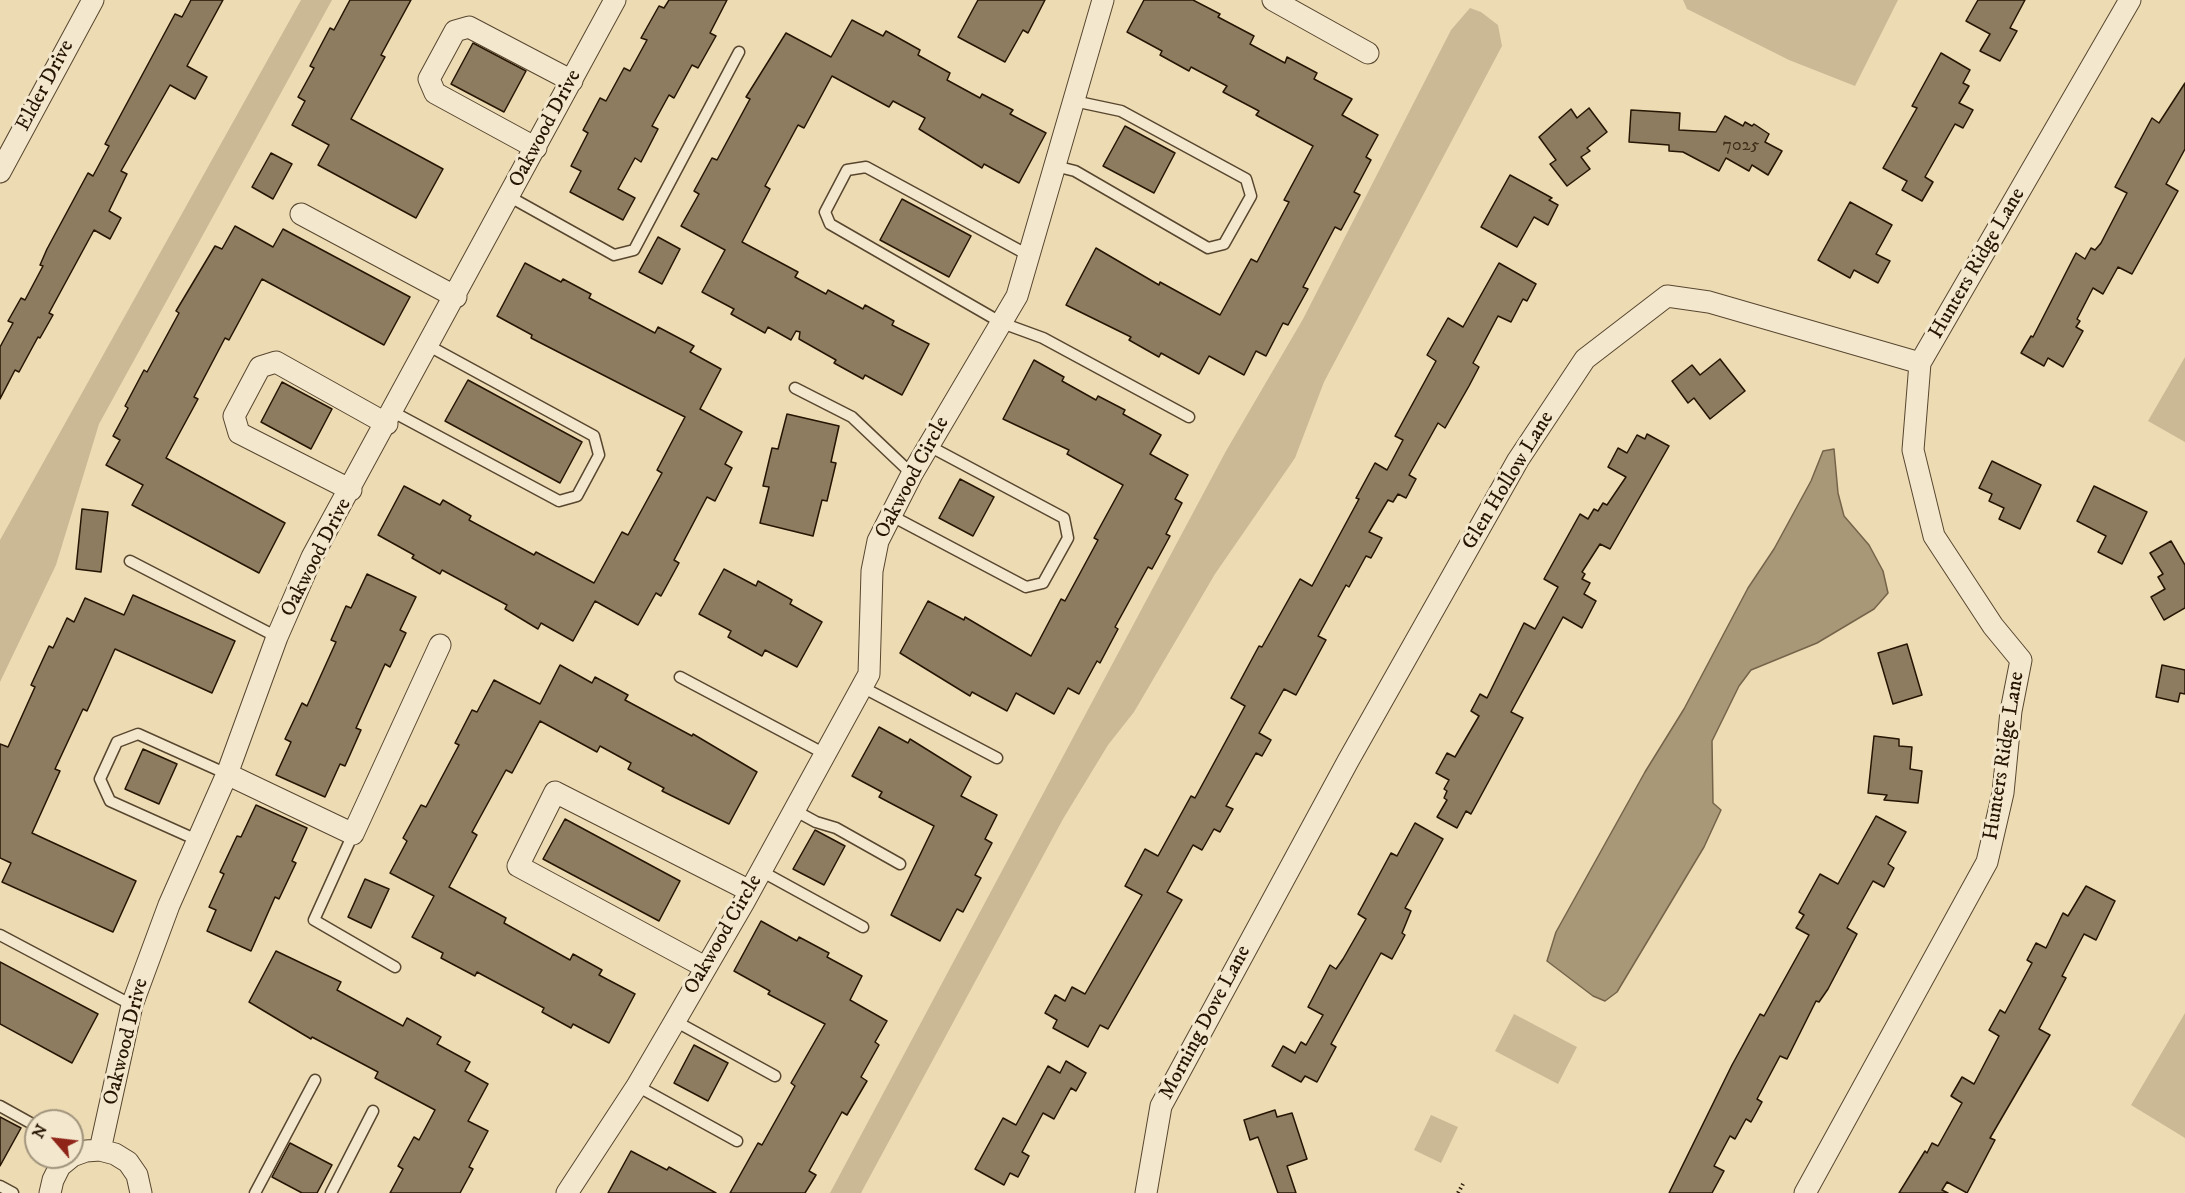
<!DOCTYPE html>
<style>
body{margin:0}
#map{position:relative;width:2185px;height:1193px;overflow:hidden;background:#eddbb4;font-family:"IM FELL DW Pica",serif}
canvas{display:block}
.north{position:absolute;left:24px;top:1109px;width:60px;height:60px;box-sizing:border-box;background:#f3e8ce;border:2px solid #a1947d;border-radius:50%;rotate:298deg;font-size:16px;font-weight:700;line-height:24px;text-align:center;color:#261503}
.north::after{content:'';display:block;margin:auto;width:21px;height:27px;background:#8f2418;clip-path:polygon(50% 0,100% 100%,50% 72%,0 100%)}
</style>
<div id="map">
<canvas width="2185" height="1193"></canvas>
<div class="north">N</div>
</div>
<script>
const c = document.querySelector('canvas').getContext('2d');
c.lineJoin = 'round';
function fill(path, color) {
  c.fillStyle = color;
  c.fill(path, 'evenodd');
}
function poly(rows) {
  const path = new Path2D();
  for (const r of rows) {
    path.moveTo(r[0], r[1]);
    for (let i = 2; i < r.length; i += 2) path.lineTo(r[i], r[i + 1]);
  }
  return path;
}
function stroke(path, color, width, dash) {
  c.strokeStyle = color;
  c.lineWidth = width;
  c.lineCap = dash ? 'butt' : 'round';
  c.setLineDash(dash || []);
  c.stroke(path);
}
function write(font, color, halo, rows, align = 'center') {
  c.font = font + ' "IM FELL DW Pica",serif';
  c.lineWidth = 6;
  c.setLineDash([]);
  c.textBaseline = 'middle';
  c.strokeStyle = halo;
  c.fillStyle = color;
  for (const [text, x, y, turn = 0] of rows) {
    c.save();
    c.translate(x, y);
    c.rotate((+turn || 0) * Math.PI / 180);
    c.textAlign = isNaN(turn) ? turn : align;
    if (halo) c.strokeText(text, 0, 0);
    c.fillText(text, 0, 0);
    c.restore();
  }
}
fill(poly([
 [301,0,332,0,99,424,56,565,0,682,0,540],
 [1683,0,1898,0,1855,86,1789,60,1687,9],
 [1470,8,1481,12,1498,25,1502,46,1324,382,1295,458,1215,574,1134,712,1108,745,1063,819,861,1193,830,1193,1226,451,1303,319,1451,30],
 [2185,357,2185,442,2148,421],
 [2185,1013,2185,1138,2131,1105],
 [1514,1014,1577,1047,1558,1084,1495,1051],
 [1431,1115,1458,1127,1441,1163,1414,1150]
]), '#cbb996');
const water = poly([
 [1834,449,1838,493,1844,516,1869,545,1883,571,1888,593,1874,609,1817,643,1751,670,1739,686,1712,741,1713,803,1721,810,1704,847,1617,992,1605,1001,1593,996,1547,961,1556,932,1645,772,1684,709,1748,588,1774,549,1811,481,1823,451,1834,449]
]);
fill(water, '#a99878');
stroke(water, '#756449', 1.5);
const building = poly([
 [191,0,223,0,187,66,207,77,195,99,170,85,121,171,127,174,109,211,121,218,110,239,94,230,49,313,53,315,40,338,38,337,19,372,15,370,0,399,0,347,13,323,8,321,21,298,25,300,43,266,40,265,47,249,88,173,93,176,109,146,105,144,175,14,182,17,191,0],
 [350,0,411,0,381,55,385,57,351,119,443,169,416,218,318,165,329,145,292,125,305,101,298,97,314,68,310,66,330,28,334,30,350,0],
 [669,0,727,0,710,33,716,36,698,68,692,65,674,98,669,95,652,126,658,129,641,162,635,158,618,189,635,198,623,220,570,192,581,171,571,166,588,133,583,130,600,98,606,101,624,68,630,71,647,40,641,38,659,6,664,8,669,0],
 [978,0,1045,0,1028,33,1023,30,1005,62,958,37,978,0],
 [1144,0,1193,0,1220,14,1218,17,1254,36,1250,44,1285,63,1287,57,1317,73,1314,79,1352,99,1342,115,1378,135,1366,157,1371,160,1354,192,1360,195,1341,230,1335,227,1303,287,1308,289,1288,325,1283,323,1266,356,1256,351,1244,375,1209,356,1199,374,1161,353,1159,357,1129,340,1131,337,1066,305,1096,248,1159,285,1160,282,1220,315,1251,259,1257,262,1289,202,1284,200,1313,146,1256,115,1259,111,1223,92,1227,86,1191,67,1189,71,1160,55,1162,51,1127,32,1144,0],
 [1978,0,2025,0,2010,28,2017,31,2000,61,1980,51,1990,34,1966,21,1978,0],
 [852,20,883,36,886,31,920,50,918,55,950,73,947,80,980,98,982,94,1013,110,1010,114,1046,133,1019,183,984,164,982,168,919,129,925,118,893,101,889,107,832,76,804,128,798,125,765,186,770,189,742,242,798,272,795,277,826,294,828,290,863,309,865,305,894,321,892,325,929,344,902,395,865,375,863,379,834,363,836,360,799,339,800,332,796,331,791,340,768,327,765,333,731,314,734,309,702,292,725,250,681,226,699,194,694,191,712,158,717,160,750,99,746,97,786,33,831,57,852,20],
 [473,43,526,71,504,112,451,84,473,43],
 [1941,53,1970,70,1963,83,1969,86,1959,103,1973,110,1963,128,1955,124,1925,177,1933,182,1922,201,1902,190,1907,181,1883,168,1917,108,1912,106,1941,53],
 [2185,83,2185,149,2166,184,2178,191,2132,274,2118,267,2103,294,2093,288,2077,319,2080,321,2076,327,2083,331,2063,367,2048,358,2044,366,2021,353,2031,336,2033,337,2076,253,2085,259,2091,248,2095,250,2101,243,2127,193,2115,187,2152,118,2159,123,2185,83],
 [1589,108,1607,132,1587,148,1590,151,1581,157,1590,169,1567,186,1550,164,1556,160,1539,137,1571,109,1577,118,1589,108],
 [1631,110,1680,113,1679,130,1716,132,1725,116,1743,126,1745,122,1752,126,1754,124,1769,134,1765,142,1782,151,1768,175,1752,165,1749,171,1726,158,1719,171,1683,152,1669,151,1669,145,1629,142,1631,110],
 [1125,126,1175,153,1154,193,1103,166,1125,126],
 [271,153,292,164,273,199,252,187,271,153],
 [1510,175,1552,198,1549,200,1558,205,1548,225,1534,217,1517,247,1481,227,1510,175],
 [902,199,971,236,949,277,880,240,902,199],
 [1850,202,1892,225,1876,254,1890,261,1878,283,1854,270,1850,278,1818,260,1850,202],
 [235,226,273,247,283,229,410,297,384,345,262,279,229,340,225,338,194,397,198,399,166,458,285,523,259,573,132,505,143,485,106,465,120,440,113,436,128,408,125,406,144,370,147,372,179,313,176,311,215,246,222,249,235,226],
 [658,237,680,249,662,284,639,272,658,237],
 [525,263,561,282,563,279,591,294,589,298,655,333,658,327,694,346,690,352,721,369,700,409,742,432,725,464,732,468,715,501,707,497,674,560,679,563,661,596,656,593,638,625,595,601,573,641,541,623,538,629,505,609,507,605,442,570,440,574,412,558,414,555,378,535,404,486,440,505,443,500,471,516,469,520,534,555,536,552,594,583,622,532,628,535,662,473,657,470,685,417,531,338,532,335,497,316,525,263],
 [1499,263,1536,284,1527,301,1523,299,1511,322,1498,316,1473,363,1479,367,1469,386,1445,428,1438,423,1409,475,1416,479,1406,498,1398,494,1393,502,1388,500,1369,532,1382,538,1371,558,1366,556,1349,587,1346,585,1318,636,1326,640,1296,695,1284,689,1259,733,1271,740,1262,756,1256,753,1226,806,1233,809,1220,832,1214,829,1202,850,1193,845,1167,892,1182,900,1108,1029,1100,1025,1088,1047,1053,1028,1057,1020,1045,1013,1055,995,1065,1001,1072,987,1085,994,1142,895,1125,886,1145,849,1158,856,1191,796,1195,798,1245,706,1231,698,1259,646,1262,647,1300,579,1312,586,1359,499,1356,498,1375,463,1387,470,1403,440,1395,436,1436,361,1427,355,1448,318,1463,327,1499,263],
 [1720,359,1745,391,1710,419,1694,398,1688,403,1672,381,1692,365,1700,375,1720,359],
 [1034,360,1064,377,1062,381,1096,400,1098,396,1125,410,1123,414,1161,435,1150,454,1188,475,1175,499,1182,503,1166,534,1170,536,1152,569,1148,567,1115,627,1118,629,1100,663,1097,661,1079,694,1068,688,1054,714,1016,693,1007,711,972,692,970,696,900,653,928,601,964,620,965,617,1031,656,1061,599,1065,601,1098,540,1094,538,1123,485,1067,454,1069,450,1003,419,1034,360],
 [468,380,582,442,560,483,445,421,468,380],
 [282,382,332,409,311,449,261,422,282,382],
 [787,414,839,426,831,462,836,463,827,501,822,500,813,536,760,523,769,487,763,486,772,448,778,449,787,414],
 [1647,434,1669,446,1610,549,1600,544,1582,572,1585,574,1582,579,1590,583,1584,594,1596,601,1582,628,1563,617,1511,712,1523,718,1471,814,1466,811,1457,828,1437,817,1447,800,1444,798,1447,791,1444,789,1449,780,1436,773,1447,753,1455,757,1479,716,1471,711,1480,694,1487,698,1524,623,1535,629,1558,587,1544,579,1580,514,1588,519,1594,509,1598,511,1603,503,1607,505,1626,477,1608,467,1618,448,1627,453,1637,435,1645,439,1647,434],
 [1992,461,2041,485,2020,529,1999,519,2004,508,1989,501,1992,494,1979,488,1992,461],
 [960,479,994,497,973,536,939,518,960,479],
 [2094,486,2147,512,2122,564,2098,552,2106,536,2077,521,2094,486],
 [82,509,108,512,101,572,76,569,82,509],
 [2171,541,2185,565,2185,608,2164,620,2151,597,2165,589,2158,577,2163,574,2150,553,2171,541],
 [724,569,756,586,758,581,792,600,790,604,822,622,797,667,765,650,762,656,728,637,731,631,699,614,724,569],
 [367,574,416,597,400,630,406,633,390,667,385,664,356,728,361,730,345,766,340,764,325,797,276,775,291,742,285,739,302,703,307,706,336,642,331,640,346,606,351,608,367,574],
 [133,595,235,641,212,693,115,649,87,711,83,709,55,769,60,771,32,833,136,881,113,932,2,882,11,863,0,858,0,744,8,747,35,687,31,685,49,646,53,648,67,618,74,622,85,598,124,615,133,595],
 [1907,644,1922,695,1893,704,1878,653,1907,644],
 [560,665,592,683,595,677,628,695,625,700,692,736,693,734,757,772,729,824,662,791,664,788,628,769,631,763,600,746,597,752,540,721,512,773,506,770,472,832,477,835,449,887,506,918,504,923,570,960,573,954,602,970,599,975,635,994,609,1043,573,1024,571,1028,542,1012,544,1008,477,972,475,976,441,958,443,953,412,937,434,896,390,873,407,841,403,838,421,805,426,807,459,745,455,743,472,710,477,712,494,680,540,704,560,665],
 [2162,665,2185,670,2185,694,2180,693,2178,702,2156,697,2162,665],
 [879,727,908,743,910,739,971,777,961,796,997,815,985,839,992,843,975,875,981,878,963,912,957,909,940,941,891,915,934,826,879,797,882,792,852,776,879,727],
 [1874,736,1899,739,1899,746,1912,747,1910,769,1922,771,1918,803,1884,800,1887,795,1868,793,1874,736],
 [143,749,177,764,159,804,125,789,143,749],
 [256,805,307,828,292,861,296,863,279,899,275,897,251,951,207,931,216,910,209,907,224,874,220,872,237,836,241,837,256,805],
 [1876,816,1906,832,1888,864,1894,868,1884,887,1873,881,1847,928,1857,934,1828,989,1819,1002,1816,1001,1787,1059,1780,1056,1757,1099,1762,1102,1751,1122,1746,1119,1735,1139,1730,1136,1714,1166,1724,1171,1712,1193,1669,1193,1732,1065,1760,1014,1764,1016,1809,935,1796,928,1804,915,1799,912,1820,874,1838,884,1876,816],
 [565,819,680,881,659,921,543,859,565,819],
 [1415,823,1443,839,1405,908,1411,911,1402,933,1405,935,1392,959,1381,953,1331,1044,1336,1047,1317,1082,1305,1076,1301,1082,1272,1066,1283,1046,1295,1053,1301,1042,1306,1045,1323,1015,1308,1007,1330,965,1336,969,1343,959,1366,919,1358,914,1391,853,1397,856,1415,823],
 [815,830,845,846,824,885,793,869,815,830],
 [365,879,389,889,371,928,348,917,365,879],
 [2086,886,2115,901,2096,940,2084,934,2062,976,2066,978,2039,1029,2050,1035,1990,1138,1995,1140,1967,1193,1947,1182,1942,1190,1948,1193,1899,1193,1925,1151,1927,1153,1932,1143,1938,1146,1962,1103,1951,1096,1962,1077,1974,1084,1999,1036,1989,1030,2000,1010,2005,1013,2032,963,2027,960,2036,943,2046,948,2063,913,2068,916,2086,886],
 [761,921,797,941,799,937,829,953,827,957,862,976,850,1000,887,1021,875,1042,879,1045,861,1077,867,1081,847,1115,842,1112,809,1171,816,1175,805,1193,730,1193,758,1143,762,1145,795,1086,791,1083,825,1024,768,994,770,991,734,971,761,921],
 [276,951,341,982,337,990,403,1026,407,1018,441,1037,437,1044,470,1062,465,1071,488,1084,468,1121,488,1131,469,1167,473,1169,460,1193,390,1193,403,1169,398,1166,414,1137,419,1140,435,1110,375,1078,378,1072,312,1037,311,1039,249,1002,276,951],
 [0,962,98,1014,72,1063,0,1024,0,962],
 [694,1045,728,1063,708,1101,674,1083,694,1045],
 [1066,1061,1086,1073,1076,1091,1071,1088,1054,1119,1043,1113,1022,1152,1029,1156,1018,1177,1010,1173,1004,1185,975,1169,1003,1118,1016,1125,1048,1066,1060,1073,1066,1061],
 [1275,1110,1277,1117,1292,1113,1307,1159,1287,1166,1296,1193,1278,1193,1258,1137,1250,1140,1244,1120,1275,1110],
 [0,1117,21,1128,0,1166,0,1117],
 [290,1143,332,1165,317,1193,302,1193,272,1177,290,1143],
 [631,1151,667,1170,669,1167,716,1193,608,1193,631,1151]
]);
fill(building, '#8d7c5f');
stroke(building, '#261503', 1.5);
const lane = poly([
 [1055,166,1075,171,1208,248,1224,244,1251,196,1246,179,1121,111,1074,101],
 [510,197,614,255,634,250,739,52],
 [1028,255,866,167,847,170,825,212,830,224,1002,323,1043,338,1189,417],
 [795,388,852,417,912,474],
 [393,412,559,501,577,496,599,455,594,436,429,346],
 [890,515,1026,587,1043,583,1068,538,1064,518,929,446],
 [130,561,277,637],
 [680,677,825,754],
 [862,687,997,758],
 [794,810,816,822,836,828,900,864],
 [353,834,314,920,395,967],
 [197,840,110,801,100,779,117,742,138,734,227,774],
 [761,871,863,927],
 [0,935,132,1005],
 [675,1021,775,1076],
 [637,1086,737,1141],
 [0,1106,36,1126],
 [0,1186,13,1193],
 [255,1193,315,1080],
 [331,1193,373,1111]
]);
const street = poly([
 [1273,0,1368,53],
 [536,148,435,93,429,79,455,31,469,27,572,81],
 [0,172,93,0],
 [301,214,456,297],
 [351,490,239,433,234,416,260,367,276,362,387,424],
 [227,774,353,834,440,645],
 [705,967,518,866,555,792,750,891],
 [100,1150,132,1005,169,905,227,774,277,637,312,557,615,0],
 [72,1156,86,1151,100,1150,115,1154,128,1162,137,1175,141,1193],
 [50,1193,53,1180,60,1166,71,1157],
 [567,1193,637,1086,675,1021,744,902,869,674,872,571,878,541,912,474,1017,296,1103,0],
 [1146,1193,1161,1106,1348,761,1518,460,1585,359,1667,296,1709,302,1920,363],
 [1805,1193,1987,862,2003,793,2011,711,2021,660,1993,626,1934,536,1913,450,1920,363,2130,0]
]);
stroke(lane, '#58462f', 13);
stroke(street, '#58462f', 23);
stroke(poly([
 [1458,1193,1463,1184]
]), '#261503', 4, [1.5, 3]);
stroke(lane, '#f3e8ce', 10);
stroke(street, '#f3e8ce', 21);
write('18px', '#402f1a', null, [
 ["7025",1741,146]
]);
write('21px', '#261503', '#f3e8ce', [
 ["Elder Drive",46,86,-62],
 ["Oakwood Drive",546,129,-62],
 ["Hunters Ridge Lane",1978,264,-60],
 ["Oakwood Circle",913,478,-62],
 ["Glen Hollow Lane",1509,481,-59],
 ["Oakwood Drive",317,558,-63],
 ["Hunters Ridge Lane",2005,756,-81],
 ["Oakwood Circle",724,935,-60],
 ["Morning Dove Lane",1206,1023,-62],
 ["Oakwood Drive",127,1042,-76]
]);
</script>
